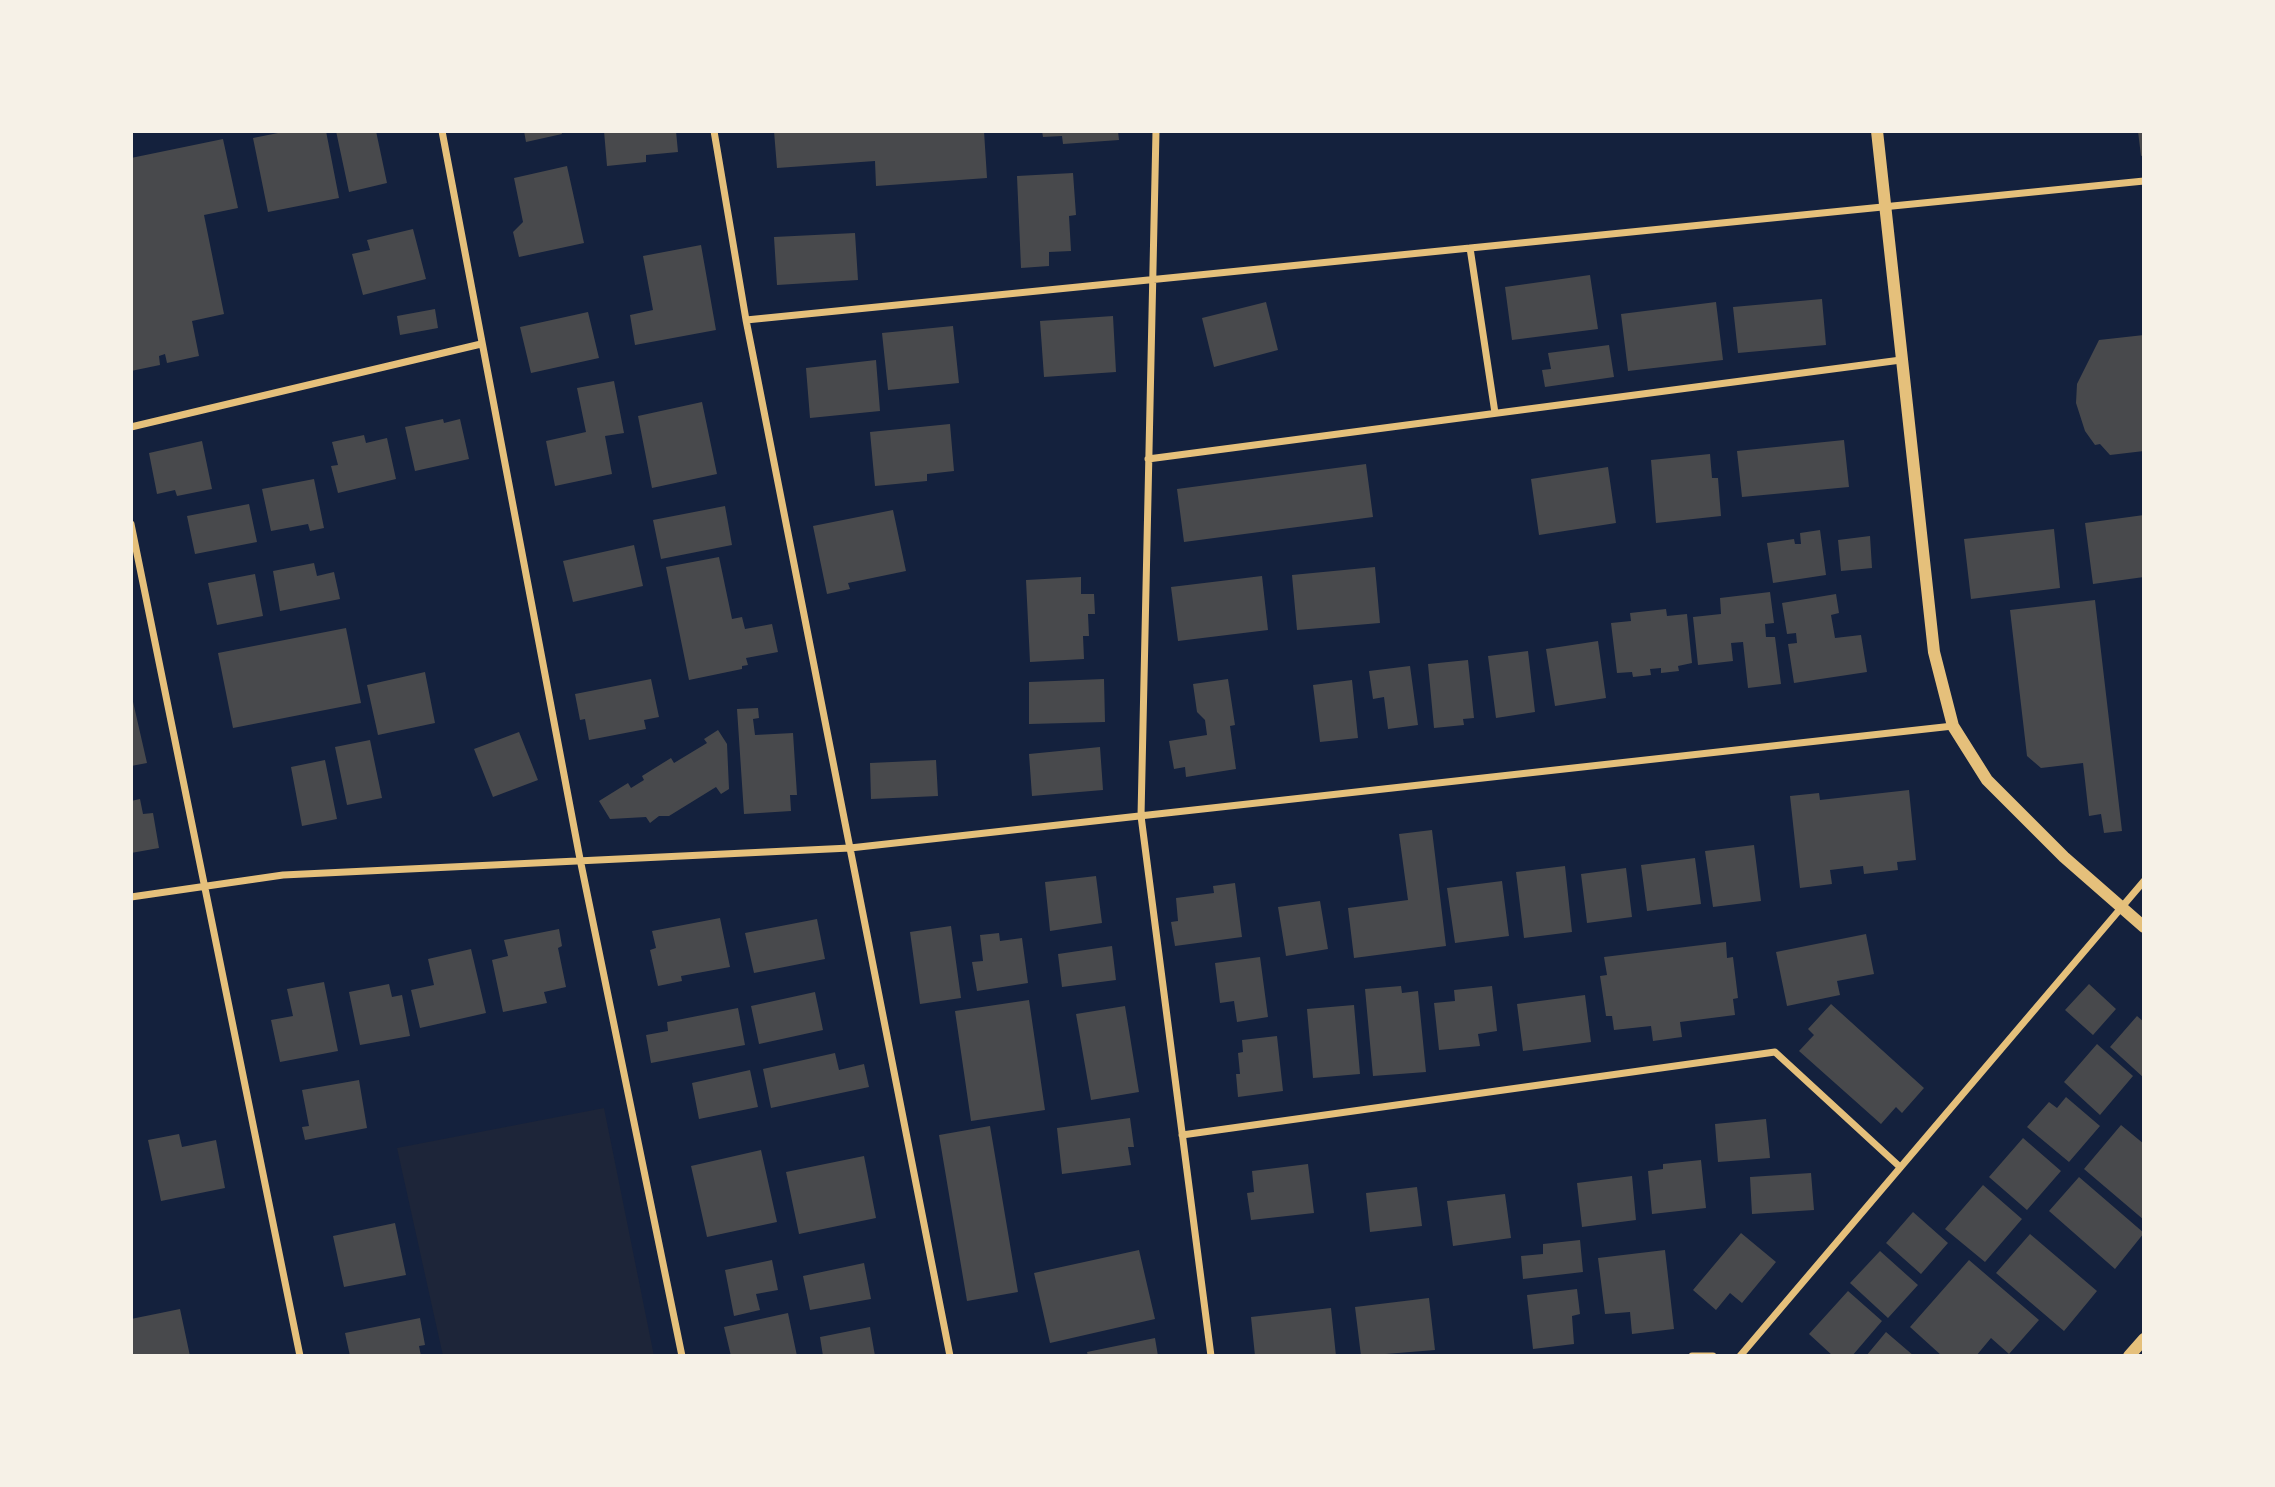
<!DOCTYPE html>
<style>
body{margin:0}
#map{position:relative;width:2275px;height:1487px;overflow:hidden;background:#14213d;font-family:Helvetica,sans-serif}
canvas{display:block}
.frame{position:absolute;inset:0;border:133px solid #f6f1e7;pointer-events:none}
</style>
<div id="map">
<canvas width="2275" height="1487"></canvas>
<div class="frame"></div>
</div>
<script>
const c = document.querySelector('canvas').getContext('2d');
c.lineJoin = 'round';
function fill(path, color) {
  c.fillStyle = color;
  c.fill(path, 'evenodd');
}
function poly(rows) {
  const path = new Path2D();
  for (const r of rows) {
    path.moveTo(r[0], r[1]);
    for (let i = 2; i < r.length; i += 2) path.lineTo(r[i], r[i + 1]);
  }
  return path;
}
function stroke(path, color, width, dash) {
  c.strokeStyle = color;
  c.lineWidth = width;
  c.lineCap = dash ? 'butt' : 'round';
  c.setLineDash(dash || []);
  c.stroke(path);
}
fill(poly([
 [604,1108,654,1356,443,1356,397,1148]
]), '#1d2539');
fill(poly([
 [288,131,326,131,339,198,268,212,253,138],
 [336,131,376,131,387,183,349,192],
 [524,131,561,131,562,134,526,142],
 [604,131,676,131,678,152,646,155,646,162,607,166],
 [774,131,984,131,987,178,876,186,875,161,777,168],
 [1042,131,1118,131,1119,140,1063,144,1062,136,1043,137],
 [2138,131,2144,131,2144,155,2141,156],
 [223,139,238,208,204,215,224,314,192,321,199,356,167,363,165,354,159,356,160,365,131,371,131,158],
 [567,166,584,243,519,257,513,232,523,222,514,178],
 [1073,173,1076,215,1069,216,1071,251,1049,252,1049,266,1021,268,1017,176],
 [413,229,426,279,363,295,352,254,370,250,367,240],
 [855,233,858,280,777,285,774,237],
 [701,245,716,330,635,345,630,315,653,310,643,256],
 [1590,275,1598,329,1512,340,1505,287],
 [1822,299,1826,345,1738,353,1733,307],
 [1266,302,1278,350,1214,367,1202,318],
 [1716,302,1723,360,1628,371,1621,314],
 [435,309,438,328,400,335,397,316],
 [588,312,599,358,531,373,520,327],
 [1113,316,1116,372,1044,377,1040,321],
 [953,326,959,383,888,390,882,333],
 [2144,335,2144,451,2110,455,2100,444,2095,445,2085,431,2076,403,2077,384,2099,340],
 [1609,345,1614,377,1545,387,1542,370,1551,369,1548,353],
 [876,360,880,411,810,418,806,368],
 [614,381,624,433,605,436,612,474,555,486,546,441,586,432,577,388],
 [702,402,717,474,652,488,638,416],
 [443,419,444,423,460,419,469,459,415,471,405,427],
 [950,424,954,471,927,474,927,481,875,486,870,432],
 [364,435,366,443,387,438,396,479,338,493,331,466,338,465,332,442],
 [1844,440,1849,487,1742,497,1737,451],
 [202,441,212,489,177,496,175,490,157,494,149,453],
 [1710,454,1712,478,1718,478,1721,516,1656,523,1651,460],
 [1366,464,1373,517,1184,542,1177,489],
 [1608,467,1616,523,1539,535,1531,479],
 [314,479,324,528,310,531,308,524,271,531,262,489],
 [249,504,257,542,195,554,187,516],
 [725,506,732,545,661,559,653,520],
 [893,510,906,571,848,583,850,589,827,594,813,526],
 [2144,515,2144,577,2093,584,2085,523],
 [2054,529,2060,588,1971,599,1964,539],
 [1820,530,1826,575,1773,583,1767,543,1794,539,1795,544,1801,544,1800,533],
 [1870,536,1872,568,1841,571,1838,540],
 [634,545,643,586,573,602,563,561],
 [719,557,732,619,742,617,745,629,772,624,778,652,746,658,748,665,742,666,742,669,689,680,666,567],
 [314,563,317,576,334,572,340,599,280,611,273,571],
 [1375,567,1380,623,1297,630,1292,575],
 [255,574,263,616,217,625,208,583],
 [1262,576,1268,630,1178,641,1171,587],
 [1081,577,1081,594,1094,594,1095,614,1088,614,1089,636,1083,636,1084,659,1030,662,1026,580],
 [1770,592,1774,623,1765,624,1766,637,1775,637,1781,684,1748,688,1743,642,1731,643,1733,661,1698,665,1693,617,1721,614,1720,598],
 [1836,594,1839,613,1831,615,1835,638,1861,635,1867,672,1794,683,1788,644,1797,643,1796,633,1787,634,1782,603],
 [2095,600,2122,831,2104,833,2101,814,2089,816,2083,763,2041,768,2027,756,2010,610],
 [1666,609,1667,616,1687,614,1692,663,1678,666,1679,671,1661,673,1661,668,1650,669,1651,675,1633,677,1632,672,1617,673,1611,623,1631,621,1630,613],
 [346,628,361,703,233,728,218,653],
 [1598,641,1606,698,1555,706,1546,649],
 [1528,651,1535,712,1496,718,1488,656],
 [1468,660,1474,718,1463,719,1464,725,1434,728,1428,664],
 [1410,666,1418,725,1388,729,1384,697,1373,699,1369,671],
 [425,672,435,723,378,735,367,685],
 [651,679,659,717,644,720,646,729,589,740,585,719,580,720,575,694],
 [1104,679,1105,722,1029,724,1029,682],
 [1228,679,1235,725,1230,726,1236,769,1186,777,1185,767,1174,769,1169,741,1207,735,1205,720,1197,712,1193,684],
 [1352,680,1358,738,1320,742,1313,685],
 [131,693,147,763,131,766],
 [758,708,759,718,753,719,755,735,793,733,797,795,790,795,791,811,744,814,737,709],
 [718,730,727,744,729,789,721,794,716,787,669,816,659,816,650,823,646,817,610,819,599,801,628,783,631,788,644,780,642,776,671,758,674,763,707,743,704,739],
 [519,732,538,780,493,797,474,749],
 [370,740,382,798,347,805,335,747],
 [1100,747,1103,790,1032,796,1029,754],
 [325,760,337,819,302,826,291,767],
 [936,760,938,796,871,799,870,763],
 [1909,790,1916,860,1897,862,1898,870,1864,874,1863,866,1830,870,1832,884,1800,888,1790,796,1819,793,1820,800],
 [140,799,143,814,153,813,159,848,131,853,131,801],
 [1432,830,1446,946,1354,958,1348,908,1408,900,1399,834],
 [1754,845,1761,901,1713,907,1705,851],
 [1695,858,1701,904,1647,911,1641,865],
 [1565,866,1572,932,1524,938,1516,872],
 [1626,868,1632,917,1587,923,1581,874],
 [1096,876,1102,923,1050,931,1045,882],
 [1502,881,1509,936,1455,943,1447,888],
 [1235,883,1242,937,1175,946,1171,922,1178,921,1176,898,1214,893,1213,886],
 [1320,901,1328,949,1286,956,1278,907],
 [720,918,730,967,681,976,682,981,658,986,650,950,656,948,652,931],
 [817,919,825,959,754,973,745,933],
 [951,926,961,998,920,1004,910,932],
 [559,929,562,946,558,948,566,987,544,992,547,1003,503,1012,492,960,508,956,504,940],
 [999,933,1000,941,1022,938,1028,983,977,991,972,962,983,961,980,935],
 [1866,934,1874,974,1837,981,1840,995,1787,1006,1776,952],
 [1726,942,1727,958,1733,957,1738,998,1733,999,1735,1015,1680,1022,1682,1037,1653,1041,1651,1026,1614,1030,1612,1016,1606,1016,1600,976,1607,975,1604,957],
 [1112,946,1116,980,1062,987,1058,954],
 [471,949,486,1013,420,1028,411,990,434,985,428,959],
 [1260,957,1268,1017,1237,1022,1234,1001,1220,1003,1215,963],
 [324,982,338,1051,280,1062,271,1020,293,1016,287,989],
 [389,984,392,997,402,995,410,1036,360,1045,349,992],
 [2089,984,2116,1009,2093,1035,2065,1010],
 [1401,986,1402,993,1418,991,1426,1072,1373,1076,1365,989],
 [1492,986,1497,1031,1478,1034,1480,1046,1439,1050,1434,1003,1455,1001,1454,990],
 [815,992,823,1030,759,1044,751,1006],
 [1585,995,1591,1042,1523,1051,1517,1004],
 [1029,1000,1045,1110,971,1121,955,1011],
 [1831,1004,1924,1088,1902,1113,1896,1107,1881,1124,1799,1051,1814,1035,1808,1029],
 [1354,1005,1360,1074,1313,1078,1307,1009],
 [1125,1006,1139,1092,1091,1100,1076,1014],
 [738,1008,745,1045,651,1063,646,1035,668,1031,667,1022],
 [2137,1016,2144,1022,2144,1078,2110,1047],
 [1277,1036,1283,1091,1238,1097,1236,1074,1240,1074,1238,1053,1243,1052,1242,1040],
 [2097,1044,2133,1076,2100,1115,2064,1082],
 [835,1053,839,1070,864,1064,869,1087,771,1108,763,1069],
 [750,1070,758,1107,699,1119,692,1083],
 [359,1080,367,1128,305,1140,302,1127,309,1126,302,1090],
 [2066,1097,2100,1126,2069,1162,2027,1127,2049,1102,2057,1108],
 [1130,1118,1134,1147,1128,1147,1131,1165,1062,1174,1057,1128],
 [1766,1119,1770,1158,1718,1162,1715,1124],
 [2121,1125,2144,1144,2144,1220,2084,1169],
 [990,1126,1018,1292,967,1301,939,1135],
 [179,1134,182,1147,216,1140,225,1188,161,1201,148,1140],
 [2023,1138,2061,1171,2027,1210,1989,1177],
 [761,1150,777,1222,707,1237,691,1166],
 [864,1156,876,1218,799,1234,786,1172],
 [1701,1160,1706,1208,1652,1214,1648,1171,1663,1169,1663,1164],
 [1308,1164,1314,1213,1251,1220,1247,1193,1254,1192,1252,1171],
 [1811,1173,1814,1210,1752,1214,1750,1177],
 [1632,1176,1636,1220,1582,1227,1577,1183],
 [2079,1177,2144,1233,2115,1269,2049,1211],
 [1983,1185,2022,1219,1985,1262,1945,1229],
 [1417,1187,1422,1226,1370,1232,1366,1193],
 [1505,1194,1511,1238,1453,1246,1447,1201],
 [1913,1212,1948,1243,1921,1274,1886,1243],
 [395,1223,406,1275,344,1287,333,1236],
 [1741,1233,1776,1262,1742,1303,1730,1293,1716,1310,1693,1290],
 [2030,1234,2097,1291,2064,1331,1996,1273],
 [1580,1240,1583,1272,1523,1279,1521,1256,1543,1254,1543,1244],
 [1139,1250,1155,1319,1050,1343,1034,1273],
 [1665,1250,1674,1329,1632,1334,1630,1312,1605,1314,1598,1258],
 [1880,1251,1918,1285,1888,1318,1850,1283],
 [772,1260,778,1290,756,1294,760,1310,734,1316,725,1270],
 [1969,1260,2039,1320,2009,1354,1991,1338,1976,1356,1942,1356,1910,1327],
 [864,1263,871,1299,810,1310,803,1276],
 [1577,1289,1580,1314,1572,1316,1574,1344,1533,1349,1527,1295],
 [1848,1291,1882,1321,1852,1356,1833,1356,1809,1334],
 [1429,1298,1435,1350,1361,1356,1355,1307],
 [1331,1308,1336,1356,1255,1356,1251,1317],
 [180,1309,190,1356,131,1356,131,1319],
 [788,1313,797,1356,731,1356,724,1327],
 [420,1318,425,1345,419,1346,421,1356,350,1356,345,1333],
 [870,1327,875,1356,823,1356,820,1337],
 [1886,1332,1914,1356,1866,1356],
 [1155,1338,1158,1356,1088,1356,1087,1352]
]), '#48494c');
stroke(poly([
 [442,131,580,859,682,1356],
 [714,131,746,320,950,1356],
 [1156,131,1141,816,1211,1356],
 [1470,248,1495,413],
 [746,320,2144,181],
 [131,427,481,344],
 [1148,459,1901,360],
 [131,524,300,1356],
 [131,897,283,875,850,848,1953,726],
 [1182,1135,1775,1052,1900,1167],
 [1692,1356,1713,1356],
 [1740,1356,2144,881]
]), '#e5c07b', 7);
stroke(poly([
 [1877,131,1934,652,1953,726,1987,780,2064,857,2144,927],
 [2129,1356,2144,1339]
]), '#e5c07b', 12);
</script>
